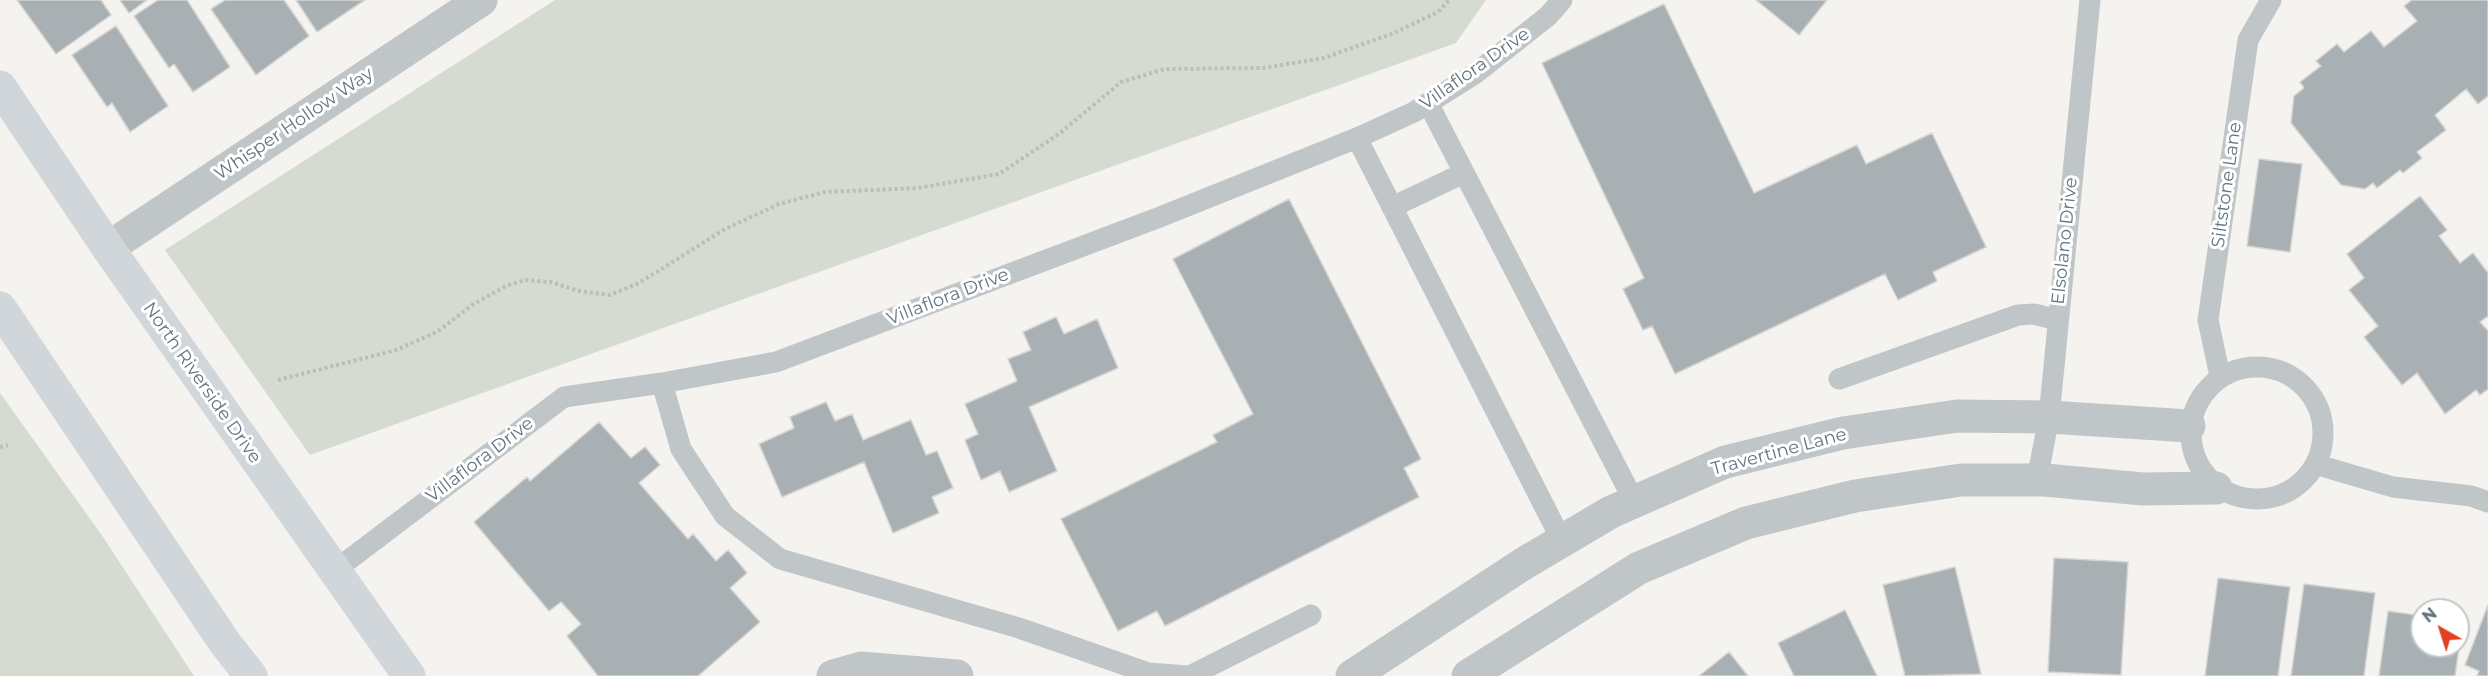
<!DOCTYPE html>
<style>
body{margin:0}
#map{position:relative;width:2488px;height:676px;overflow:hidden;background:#f4f3ef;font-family:Montserrat,sans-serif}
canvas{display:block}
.north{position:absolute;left:2410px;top:598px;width:60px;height:60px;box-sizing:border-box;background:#fff;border:2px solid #c0c8cc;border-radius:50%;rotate:321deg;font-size:16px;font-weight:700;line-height:24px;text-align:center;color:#627580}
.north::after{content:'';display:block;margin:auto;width:21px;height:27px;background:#e24021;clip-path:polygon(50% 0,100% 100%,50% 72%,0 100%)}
</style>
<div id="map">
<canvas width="2488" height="676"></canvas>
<div class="north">N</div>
</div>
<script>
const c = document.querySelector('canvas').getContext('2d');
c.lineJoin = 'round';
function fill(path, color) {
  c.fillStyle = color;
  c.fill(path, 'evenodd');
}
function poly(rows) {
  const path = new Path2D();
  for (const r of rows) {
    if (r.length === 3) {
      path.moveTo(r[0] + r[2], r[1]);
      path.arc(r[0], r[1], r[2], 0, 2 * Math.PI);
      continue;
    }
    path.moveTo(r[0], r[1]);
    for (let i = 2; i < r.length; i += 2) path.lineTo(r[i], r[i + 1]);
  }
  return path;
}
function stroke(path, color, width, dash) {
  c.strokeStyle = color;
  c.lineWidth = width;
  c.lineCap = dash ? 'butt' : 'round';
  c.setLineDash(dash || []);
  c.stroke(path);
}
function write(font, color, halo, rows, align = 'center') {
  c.font = font + ' Montserrat,sans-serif';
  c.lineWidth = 6;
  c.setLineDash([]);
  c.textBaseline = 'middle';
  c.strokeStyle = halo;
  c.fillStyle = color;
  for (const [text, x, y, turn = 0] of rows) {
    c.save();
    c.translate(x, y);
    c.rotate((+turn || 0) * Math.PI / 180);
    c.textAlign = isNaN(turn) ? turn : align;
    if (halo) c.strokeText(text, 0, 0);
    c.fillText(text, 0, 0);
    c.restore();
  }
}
fill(poly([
 [555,0,1486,0,1456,43,310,455,165,250],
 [0,393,101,534,194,676,0,676]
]), '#d5dbd0');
const building = poly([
 [17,0,101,0,111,15,56,54,17,0],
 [120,0,147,0,129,13,120,0],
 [158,0,187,0,230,67,193,92,174,64,169,68,134,16,158,0],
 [225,0,284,0,309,36,256,75,211,9,225,0],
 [296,0,365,0,317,32,296,0],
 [1756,0,1827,0,1799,35,1756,0],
 [2412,0,2488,0,2488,96,2478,104,2466,89,2435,115,2446,130,2417,152,2422,158,2403,173,2400,170,2377,188,2373,183,2365,189,2341,185,2291,123,2294,96,2304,88,2300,82,2321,66,2316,61,2337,44,2344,52,2371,31,2384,47,2417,21,2404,6,2412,0],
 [1664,4,1754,193,1857,145,1866,164,1932,133,1986,247,1933,272,1937,281,1898,300,1885,274,1675,374,1652,326,1643,330,1623,289,1644,278,1542,63,1664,4],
 [116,26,168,106,130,132,112,103,107,107,72,55,116,26],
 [2259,159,2302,164,2290,252,2247,246,2259,159],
 [2420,196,2447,230,2439,236,2460,263,2473,253,2488,273,2488,316,2480,322,2488,331,2488,389,2480,395,2476,390,2445,414,2417,373,2402,385,2364,337,2378,326,2349,290,2364,278,2347,254,2420,196],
 [1289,199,1421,459,1404,468,1419,497,1165,626,1157,611,1118,631,1061,519,1217,442,1213,435,1253,414,1173,259,1289,199],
 [1056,317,1064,334,1097,319,1118,368,1029,407,1057,471,1009,492,1000,471,981,480,965,440,978,434,965,404,1017,381,1008,359,1031,350,1023,332,1056,317],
 [826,402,835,421,852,414,863,440,911,420,926,455,937,451,953,488,932,497,939,513,893,533,864,462,782,497,759,444,794,428,790,417,826,402],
 [599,422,631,458,645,447,660,465,639,483,688,539,693,534,716,561,728,550,747,573,730,588,760,622,698,676,598,676,567,636,581,624,561,602,549,611,474,522,527,477,530,481,599,422],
 [2054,558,2128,562,2121,675,2048,672,2054,558],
 [1955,567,1981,674,1905,676,1883,585,1955,567],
 [2218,578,2290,587,2278,676,2205,676,2218,578],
 [2304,584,2375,593,2364,676,2291,676,2304,584],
 [2488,605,2488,676,2477,676,2479,671,2465,665,2488,605],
 [1845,610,1877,676,1794,676,1778,643,1845,610],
 [2388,611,2422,616,2422,646,2458,646,2458,620,2463,621,2455,676,2379,676,2388,611],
 [1729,652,1748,676,1699,676,1729,652]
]);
fill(building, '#a8b0b4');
stroke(building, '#d5d4d2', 1.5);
stroke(poly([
 [278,380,396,350,437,332,472,305,506,286,525,280,551,282,579,291,610,295,639,283,725,229,779,204,825,192,918,188,999,174,1059,134,1121,82,1165,69,1263,68,1324,58,1394,33,1438,12,1449,0],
 [0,447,8,445]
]), '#babcbe', 4, [3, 3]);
stroke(poly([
 [1428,103,1634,501],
 [1357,138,1562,541],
 [1392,207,1464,173],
 [2257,433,66],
 [2220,376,2208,320,2248,40,2271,0],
 [1839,379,2018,315,2034,314,2057,320],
 [662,383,681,449,725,516,780,559,1019,628,1148,673,1188,676],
 [2318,465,2393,487,2471,496,2488,502],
 [2037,480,2049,417,2090,0],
 [334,571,564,397,662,383,776,362,1160,217,1357,138,1414,112,1476,73,1548,16,1562,0],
 [1190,676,1311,615]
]), '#c0c5c7', 21);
stroke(poly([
 [108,248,481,0],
 [833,676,861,668,957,676],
 [1352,676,1523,564,1611,512,1725,462,1843,433,1957,416,2049,417,2189,426],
 [1468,676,1639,568,1746,523,1855,496,1961,480,2045,480,2143,489,2216,488]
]), '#c0c5c7', 33);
stroke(poly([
 [0,87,108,248,409,676],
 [0,308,225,643,251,676]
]), '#d0d6d9', 33);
write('18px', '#627580', '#fff', [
 ["Villaflora Drive",1475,69,-35],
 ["Whisper Hollow Way",294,124,-34],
 ["Siltstone Lane",2227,185,-82],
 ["Elsolano Drive",2065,241,-84],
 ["Villaflora Drive",948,297,-21],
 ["North Riverside Drive",202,383,55],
 ["Travertine Lane",1779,452,-15],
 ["Villaflora Drive",480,460,-37]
]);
</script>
